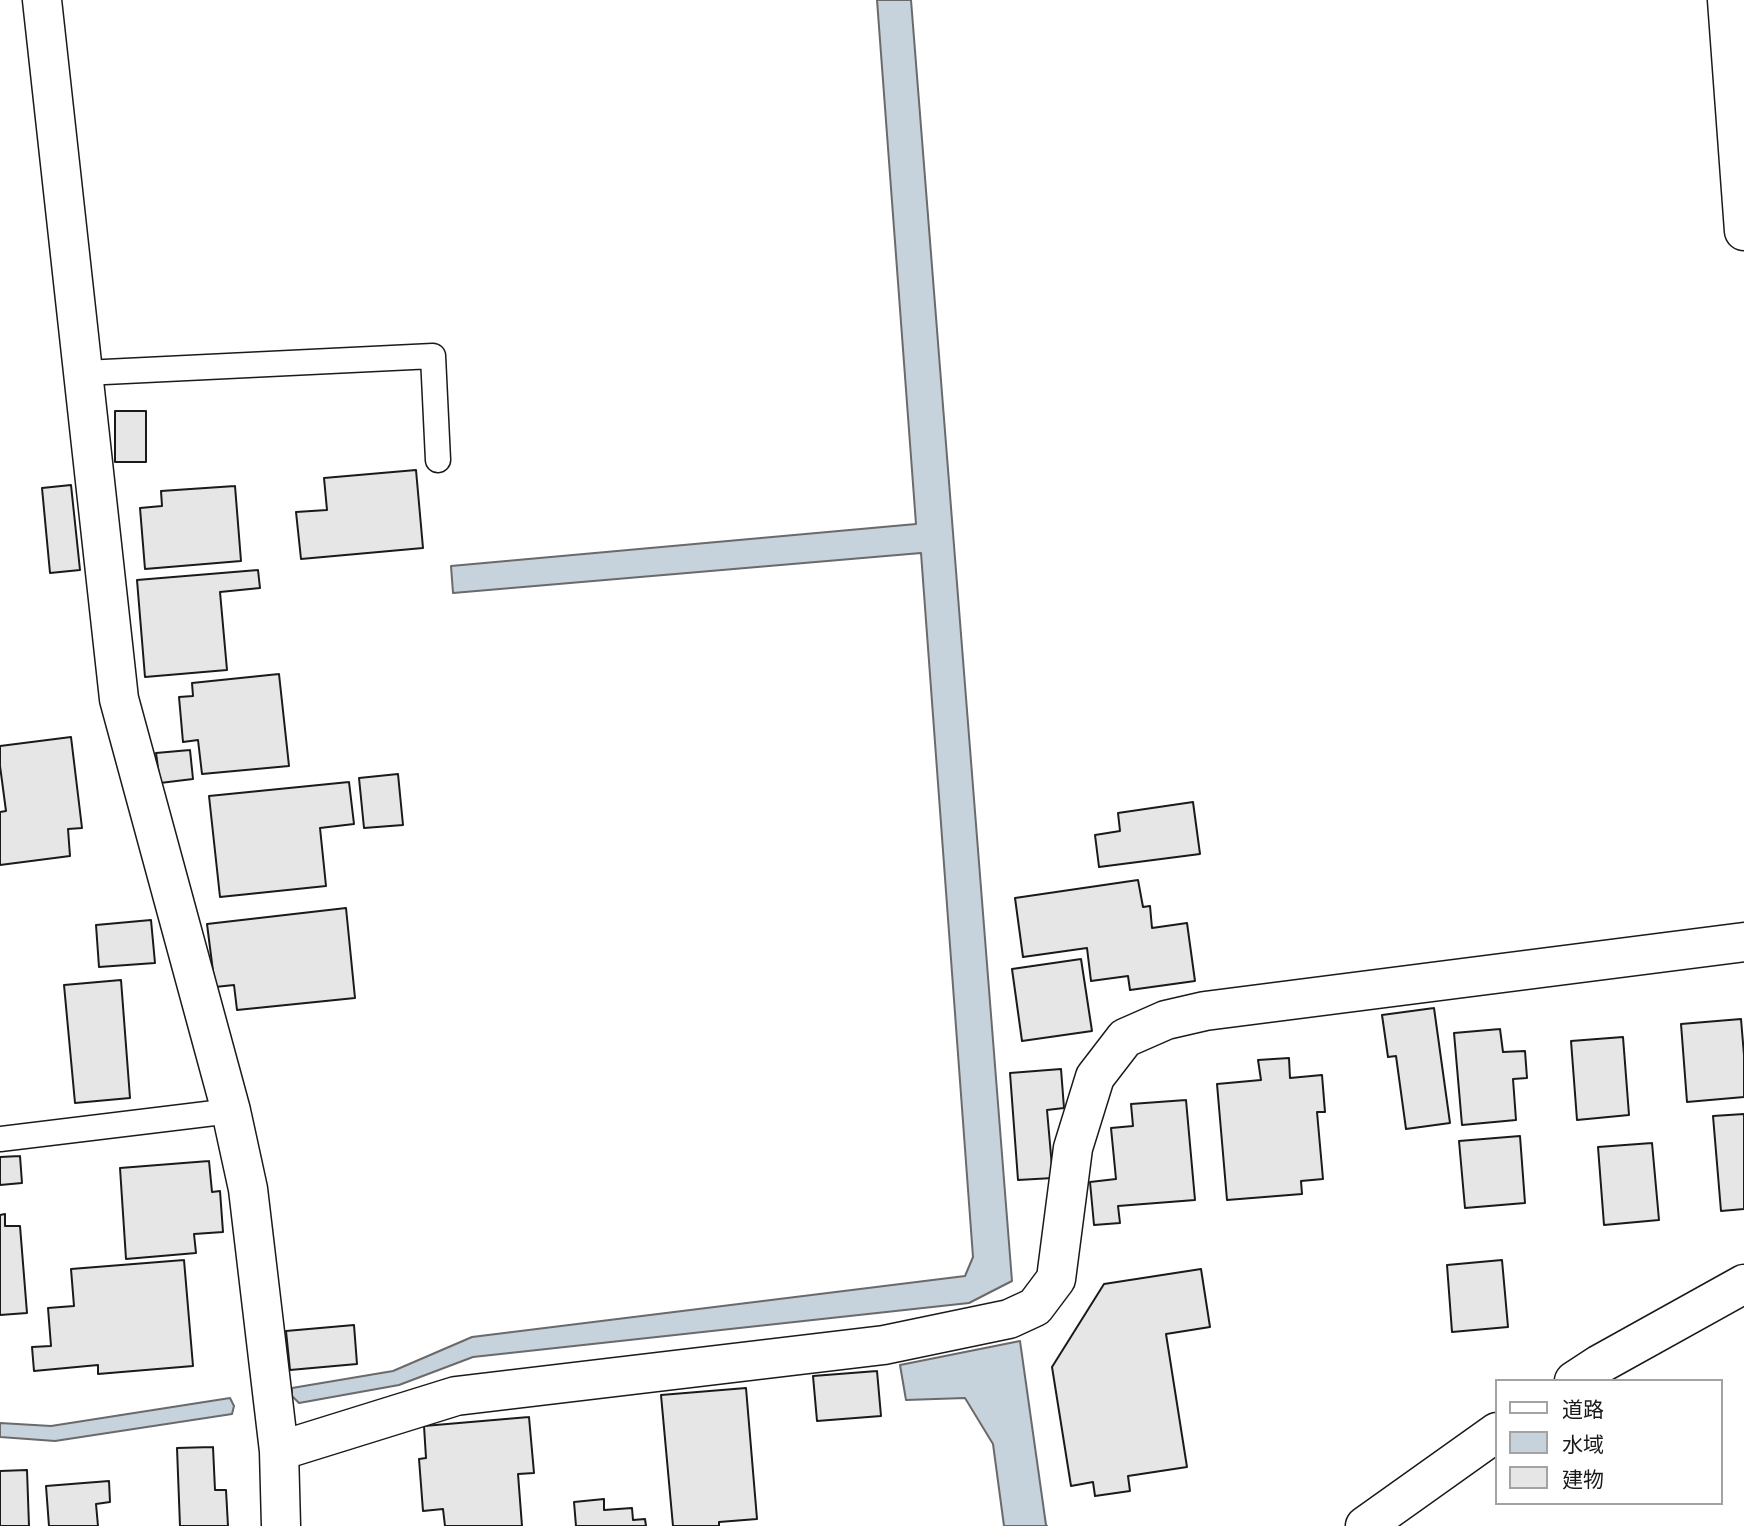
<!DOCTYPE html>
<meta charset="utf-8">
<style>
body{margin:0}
#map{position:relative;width:1744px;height:1526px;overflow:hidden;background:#fff;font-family:"Fira Sans","Noto Sans JP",sans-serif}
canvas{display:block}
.legend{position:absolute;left:1495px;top:1379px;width:228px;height:126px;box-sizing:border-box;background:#fff;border:2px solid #a3a3a3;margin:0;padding:9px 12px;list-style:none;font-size:21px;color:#1a1a1a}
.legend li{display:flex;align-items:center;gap:14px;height:35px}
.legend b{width:35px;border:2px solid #a3a3a3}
</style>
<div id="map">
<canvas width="1744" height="1526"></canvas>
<ul class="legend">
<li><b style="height:9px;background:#fff"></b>道路</li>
<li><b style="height:19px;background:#c6d2dc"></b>水域</li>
<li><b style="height:19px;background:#e6e6e6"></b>建物</li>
</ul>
</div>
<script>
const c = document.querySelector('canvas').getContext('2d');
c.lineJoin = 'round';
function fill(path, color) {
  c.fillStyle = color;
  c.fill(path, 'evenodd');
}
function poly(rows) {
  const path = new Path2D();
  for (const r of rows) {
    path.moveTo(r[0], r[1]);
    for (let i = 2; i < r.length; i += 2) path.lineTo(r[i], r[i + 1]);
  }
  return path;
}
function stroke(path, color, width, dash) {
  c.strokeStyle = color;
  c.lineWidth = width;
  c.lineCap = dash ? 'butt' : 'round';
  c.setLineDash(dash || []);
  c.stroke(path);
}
const water = poly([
 [877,0,911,0,1012,1281,969,1303,473,1357,399,1385,299,1403,292,1396,292,1388,393,1371,472,1337,965,1276,973,1257,921,553,453,593,451,566,916,524,877,0],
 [1020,1341,1046,1525,1047,1526,1004,1526,993,1444,965,1398,906,1400,900,1365,1020,1341],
 [230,1398,234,1406,232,1414,55,1441,0,1437,0,1423,51,1426,230,1398]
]);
fill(water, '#c6d2dc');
stroke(water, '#6a6a6a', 2);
const building = poly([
 [115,411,146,411,146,462,115,462,115,411],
 [416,470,423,548,301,559,296,512,327,510,324,478,416,470],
 [71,485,80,570,50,573,42,488,71,485],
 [235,486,241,561,145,569,140,508,162,506,161,491,235,486],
 [258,570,260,588,220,592,227,670,145,677,137,580,258,570],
 [279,674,289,766,202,774,198,740,183,742,179,697,193,696,192,683,279,674],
 [71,737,82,828,68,829,70,856,0,865,0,812,6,811,0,766,0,746,71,737],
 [190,750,193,779,160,783,156,753,190,750],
 [398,774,403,825,364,828,359,778,398,774],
 [349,782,354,824,320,828,326,886,220,897,209,796,349,782],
 [1193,802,1200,854,1099,867,1095,835,1120,831,1118,813,1193,802],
 [1138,880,1143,907,1150,906,1152,928,1187,923,1195,981,1130,990,1128,976,1091,981,1087,948,1023,957,1015,898,1138,880],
 [346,908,355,998,237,1010,234,985,215,987,207,924,346,908],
 [151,920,155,963,99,967,96,925,151,920],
 [1081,959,1092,1031,1022,1041,1012,969,1081,959],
 [121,980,130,1098,75,1103,64,985,121,980],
 [1434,1008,1450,1123,1406,1129,1396,1056,1388,1057,1382,1015,1434,1008],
 [1741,1019,1744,1055,1744,1097,1687,1102,1681,1024,1741,1019],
 [1500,1029,1503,1052,1525,1051,1527,1078,1513,1079,1516,1120,1462,1125,1454,1033,1500,1029],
 [1623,1037,1629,1115,1577,1120,1571,1041,1623,1037],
 [1289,1058,1290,1078,1322,1075,1325,1112,1317,1112,1323,1179,1301,1181,1302,1194,1227,1200,1217,1084,1261,1080,1258,1060,1289,1058],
 [1061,1069,1064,1108,1047,1110,1053,1178,1018,1180,1010,1073,1061,1069],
 [1186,1100,1195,1200,1118,1206,1120,1223,1094,1225,1090,1182,1116,1179,1111,1128,1133,1126,1131,1104,1186,1100],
 [1744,1114,1744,1209,1721,1211,1713,1116,1744,1114],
 [1520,1136,1525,1203,1465,1208,1459,1141,1520,1136],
 [1652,1143,1659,1220,1604,1225,1598,1147,1652,1143],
 [20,1156,22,1183,0,1185,0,1157,20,1156],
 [209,1161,212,1192,220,1191,223,1232,194,1234,196,1253,126,1259,120,1168,209,1161],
 [5,1214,5,1226,20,1226,27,1313,0,1315,0,1215,5,1214],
 [184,1260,193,1366,98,1374,98,1365,34,1371,32,1347,51,1346,48,1308,74,1306,71,1269,184,1260],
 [1502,1260,1508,1327,1452,1332,1447,1265,1502,1260],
 [1201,1269,1210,1327,1166,1334,1187,1467,1128,1476,1130,1491,1095,1496,1093,1482,1071,1486,1052,1367,1104,1284,1201,1269],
 [354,1325,357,1364,290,1370,286,1331,354,1325],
 [877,1371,881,1416,817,1421,813,1376,877,1371],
 [746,1388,757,1519,719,1522,719,1526,673,1526,661,1395,746,1388],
 [529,1417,534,1473,518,1474,522,1526,445,1526,443,1509,423,1511,419,1459,426,1458,424,1426,529,1417],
 [213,1447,215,1490,226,1490,228,1526,180,1526,177,1448,213,1447],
 [27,1470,29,1526,0,1526,0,1471,27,1470],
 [109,1481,110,1502,96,1504,98,1526,49,1526,46,1486,109,1481],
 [604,1499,604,1510,632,1508,633,1520,645,1519,646,1526,576,1526,574,1502,604,1499]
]);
fill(building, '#e6e6e6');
stroke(building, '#1a1a1a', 2);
const lane = poly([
 [84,373,433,356,438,460],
 [0,1139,231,1111]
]);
const street = poly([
 [42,0,119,699,231,1111,248,1189,279,1451,281,1526],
 [1727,0,1744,231],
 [279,1451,456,1396,884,1345,1009,1319,1035,1307,1056,1279,1073,1148,1095,1077,1125,1038,1166,1020,1205,1011,1744,942]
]);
const primary = poly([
 [1574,1381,1600,1364,1744,1284],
 [1365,1526,1497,1432]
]);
stroke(lane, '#1a1a1a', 27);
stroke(street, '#1a1a1a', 41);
stroke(primary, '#1a1a1a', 41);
stroke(lane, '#fff', 24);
stroke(street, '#fff', 38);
stroke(primary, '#fff', 38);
</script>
